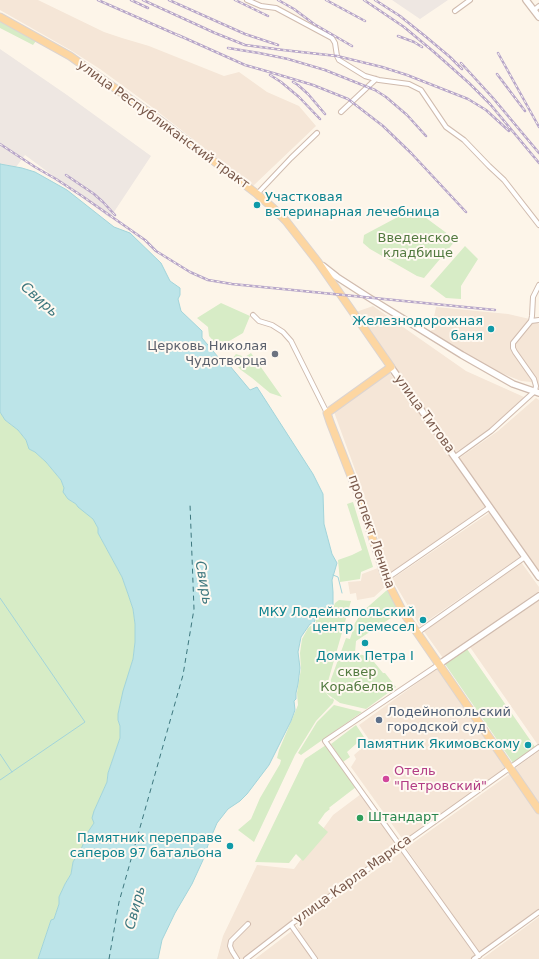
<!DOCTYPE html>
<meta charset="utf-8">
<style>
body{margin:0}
canvas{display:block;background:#fdf5e9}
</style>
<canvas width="539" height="959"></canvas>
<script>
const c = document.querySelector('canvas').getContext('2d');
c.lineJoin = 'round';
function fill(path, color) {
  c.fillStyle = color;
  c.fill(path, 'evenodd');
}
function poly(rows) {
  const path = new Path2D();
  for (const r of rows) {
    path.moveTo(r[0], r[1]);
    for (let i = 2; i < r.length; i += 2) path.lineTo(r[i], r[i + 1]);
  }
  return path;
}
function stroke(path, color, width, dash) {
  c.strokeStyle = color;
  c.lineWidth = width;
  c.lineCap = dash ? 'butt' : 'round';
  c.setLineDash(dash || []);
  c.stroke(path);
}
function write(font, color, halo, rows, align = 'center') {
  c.font = font + ' "DejaVu Sans",sans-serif';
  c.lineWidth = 4;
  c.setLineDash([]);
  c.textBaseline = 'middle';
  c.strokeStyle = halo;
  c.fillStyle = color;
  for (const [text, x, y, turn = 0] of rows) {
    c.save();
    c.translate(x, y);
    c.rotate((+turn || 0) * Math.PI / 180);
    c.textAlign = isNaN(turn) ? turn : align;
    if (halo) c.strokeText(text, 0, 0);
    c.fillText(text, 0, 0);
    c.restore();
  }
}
fill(poly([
 [0,0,38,0,104,32,122,38,149,46,224,76,239,72,267,92,299,106,316,126,253,186,148,104,100,69,72,51,0,10],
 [373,306,466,371,524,397,490,429,456,452,425,410,356,312],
 [436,307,508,314,534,320,539,324,539,387,531,382,521,381,489,368,431,332],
 [389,372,486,506,390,574,361,486,334,412],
 [536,398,539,400,539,574,458,459,498,431],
 [489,513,520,557,420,626,392,579],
 [521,562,539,587,539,591,443,658,423,630],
 [378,568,385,587,374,597,357,600,356,593,350,594,348,582,361,581,362,574],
 [539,600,539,744,538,745,470,647],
 [438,668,506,768,404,841,351,767,356,759,354,755,370,741,359,725],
 [539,751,539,805,514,769],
 [511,773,539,815,539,910,480,954,406,848],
 [361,794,397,846,287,926,244,959,217,959,223,936,257,865,294,869,333,815],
 [403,851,475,956,471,959,318,959,299,931,297,925],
 [539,917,539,959,482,959],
 [293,930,314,959,255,959]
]), '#f5e6d7');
fill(poly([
 [392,0,448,0,420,19],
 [0,49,67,95,151,156,110,218,25,155,16,167,0,164]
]), '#eee7e2');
fill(poly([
 [0,21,36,41,33,45,0,28],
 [409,211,418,212,456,240,424,278,417,276,370,249,363,243,364,235],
 [465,246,478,259,461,286,461,299,446,298,430,286],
 [221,303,250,316,243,333,219,347,209,336,208,327,197,318],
 [251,353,282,397,270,393,252,378,241,370,231,360,236,354,245,357],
 [0,412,5,420,18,430,26,440,29,449,35,452,46,462,61,480,68,499,76,504,93,519,98,528,98,533,122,577,128,594,133,609,135,624,135,642,133,659,120,705,118,714,118,720,120,726,120,738,108,773,107,782,94,811,94,823,88,832,82,847,73,862,71,874,65,884,59,897,59,904,54,920,51,920,38,959,0,959],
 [353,502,373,567,361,572,360,579,340,582,338,560,352,555,362,550,347,504],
 [387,590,400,612,356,641,355,653,370,657,383,673,385,673,396,687,366,709,340,703,326,693,346,638,350,639,355,623,362,612],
 [339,600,351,601,325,692,331,699,332,698,334,700,333,703,316,721,295,755,254,842,238,830,251,819,260,798,280,764,281,760,277,758,279,750,298,705,297,693,301,669,300,653,302,639,308,628,316,622,315,615,317,610,319,609,330,610,333,608,335,603],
 [467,649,535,747,513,763,445,664],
 [334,705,362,712,301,755,298,753,317,722],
 [356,725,364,737,347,752,350,757,343,762,331,744],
 [326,745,356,787,330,807,329,808,330,809,325,813,318,823,328,832,303,861,296,854,289,863,255,862,305,759]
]), '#d7ecc6');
const water = poly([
 [0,164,22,168,35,172,67,190,114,227,130,233,161,263,170,281,180,288,180,295,178,299,181,311,202,331,202,338,224,364,226,366,230,366,250,390,257,387,313,474,323,494,324,524,332,554,337,563,332,580,333,592,333,605,329,609,325,608,315,609,312,613,315,620,314,623,310,624,301,637,298,652,300,668,298,684,296,693,296,699,294,701,295,710,291,721,269,765,247,794,240,801,228,809,217,823,209,842,203,860,192,884,175,913,162,940,158,959,38,959,51,920,54,919,59,904,59,897,65,884,71,874,73,862,82,847,88,832,94,823,92,818,94,811,107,782,108,773,120,738,120,726,118,720,118,714,123,691,133,659,135,642,135,624,133,609,128,594,122,577,98,533,98,528,93,519,78,507,76,504,68,499,63,492,64,488,61,480,46,462,35,452,29,449,26,440,18,430,5,420,0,412,0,164]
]);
fill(water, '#bce4e8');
stroke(water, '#a2d4da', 1);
stroke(poly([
 [333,575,338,577,342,593],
 [0,598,85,722,0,780],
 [0,754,12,772]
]), '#a2d4da', 1);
stroke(poly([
 [109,959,119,902,183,675,194,609,190,504]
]), '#3d777e', 1, [5, 4]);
const minor = poly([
 [247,0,261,6,276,8,332,38,335,43,337,56,339,60,365,76,379,80,409,84,421,90,446,127,464,140,489,166,504,180,539,225],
 [534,10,539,6],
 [455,11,470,0],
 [341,112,376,79],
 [257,194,291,158,317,133],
 [253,315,259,321,272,325,283,332,291,341,327,413],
 [531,321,532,316,533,297,539,285],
 [455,457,491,431,535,391,536,386,534,379,515,352,513,348,513,343,531,321,539,320],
 [386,579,490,507],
 [417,633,525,557],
 [438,665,325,741,479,956],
 [291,925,315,959],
 [237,959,232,951,230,946,231,941,248,924],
 [246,959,294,922,539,747],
 [474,959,539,912]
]);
const tertiary = poly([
 [526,0,539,17],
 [323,266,337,277,368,297,462,355,513,384,539,393],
 [391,367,539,577],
 [438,665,539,596]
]);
const primary = poly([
 [0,17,70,56,165,124,257,194,273,208,286,221,318,262,391,367,327,413,330,422,358,494,386,579,403,612,539,810]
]);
stroke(minor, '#d0bbae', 6);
stroke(tertiary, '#d0bbae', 8);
stroke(primary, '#dcd4d0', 9);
stroke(minor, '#fff', 4);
stroke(tertiary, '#fff', 5.5);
stroke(primary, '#fdd6a1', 7);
const rail = poly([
 [98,0,182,37],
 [131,0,148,8],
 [143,0,215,33,245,45,283,50,337,56,382,67,407,75,468,99,486,110,509,131],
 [169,0,245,34,278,45],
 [235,0,268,16],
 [278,0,294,9,314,24,352,46],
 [326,0,365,21],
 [364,0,404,27,434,52,469,83,490,104,539,163],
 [375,0,400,16,425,36,450,57,462,69],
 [178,35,245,65,273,73,313,85,348,99,383,126,411,153,466,212],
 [398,36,414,42,422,47],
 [228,48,259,53,288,59,325,70,375,90,386,97,407,115,426,136],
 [498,53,539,127],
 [461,63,493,98,539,153],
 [497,74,525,111],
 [270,75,281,82,299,97,320,119],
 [293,82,298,85,308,94,325,114],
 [0,144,35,167,56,179,82,196,145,240,156,251,190,272,208,280,232,284,495,310],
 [66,175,94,194,103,202,115,215]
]);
stroke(rail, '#b7a6c9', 2.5);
stroke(rail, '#fff9f1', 1, [3]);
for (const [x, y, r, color] of [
 [257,205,4,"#0f9aa8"],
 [491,329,4,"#0f9aa8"],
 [275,354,4,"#6b7280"],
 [423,620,4,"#0f9aa8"],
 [365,643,4,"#0f9aa8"],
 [379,720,4,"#5c6f8a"],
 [528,745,4,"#0f9aa8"],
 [386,779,4,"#d1479c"],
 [360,818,4,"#2e9e5b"],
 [230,846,4,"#0f9aa8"]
]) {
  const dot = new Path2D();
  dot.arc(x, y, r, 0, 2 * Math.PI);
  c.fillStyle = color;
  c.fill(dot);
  stroke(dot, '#fff9f1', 1.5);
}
write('13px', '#79594b', '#fff9f1', [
 ["улица Республиканский тракт",163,125,36],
 ["улица Титова",424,414,54],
 ["проспект Ленина",371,532,71],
 ["улица Карла Маркса",353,880,-36]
]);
write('13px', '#0d838f', '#fff9f1', [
 ["Участковая",265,198,"left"],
 ["ветеринарная лечебница",265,213,"left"],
 ["Железнодорожная",483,322],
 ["баня",483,337],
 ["МКУ Лодейнопольский",415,613],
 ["центр ремесел",415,628],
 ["Домик Петра I",365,657,"center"],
 ["Памятник Якимовскому",520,745],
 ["Памятник переправе",222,839],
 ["саперов 97 батальона",222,854]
], 'right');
write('13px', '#537a40', '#fff9f1', [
 ["Введенское",418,239],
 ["кладбище",418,254],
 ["сквер",357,673],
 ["Корабелов",357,688]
]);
write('13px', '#5b616d', '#fff9f1', [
 ["Церковь Николая",267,347],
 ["Чудотворца",267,362]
], 'right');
write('13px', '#4e5e75', '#fff9f1', [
 ["Лодейнопольский",387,713],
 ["городской суд",387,728]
], 'left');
write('13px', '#b23c85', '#fff9f1', [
 ["Отель",394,772],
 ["\"Петровский\"",394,787]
], 'left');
write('13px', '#27864d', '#fff9f1', [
 ["Штандарт",368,818]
], 'left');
write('italic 14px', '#3d777e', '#fff9f1', [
 ["Свирь",39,300,42],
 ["Свирь",203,583,80],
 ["Свирь",136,908,-75]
]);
</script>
